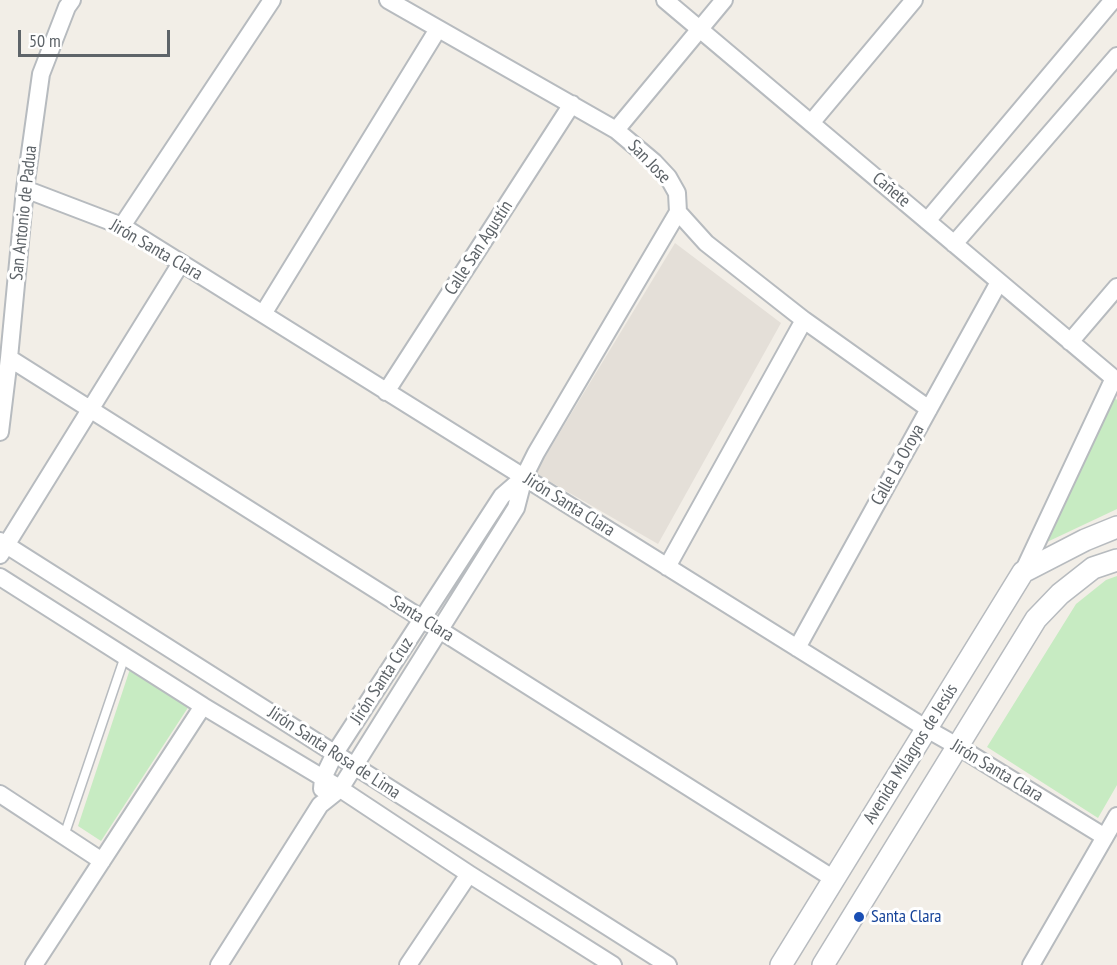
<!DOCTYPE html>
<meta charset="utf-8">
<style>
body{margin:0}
#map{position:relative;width:1117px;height:965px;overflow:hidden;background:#f2eee7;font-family:"PT Sans Narrow",sans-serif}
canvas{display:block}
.scale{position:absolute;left:18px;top:30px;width:152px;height:27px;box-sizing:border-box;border:3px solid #5e6469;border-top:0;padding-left:8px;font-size:18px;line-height:21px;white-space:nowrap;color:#5e6469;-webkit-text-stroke:4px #fff;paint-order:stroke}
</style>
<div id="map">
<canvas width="1117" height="965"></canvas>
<div class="scale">50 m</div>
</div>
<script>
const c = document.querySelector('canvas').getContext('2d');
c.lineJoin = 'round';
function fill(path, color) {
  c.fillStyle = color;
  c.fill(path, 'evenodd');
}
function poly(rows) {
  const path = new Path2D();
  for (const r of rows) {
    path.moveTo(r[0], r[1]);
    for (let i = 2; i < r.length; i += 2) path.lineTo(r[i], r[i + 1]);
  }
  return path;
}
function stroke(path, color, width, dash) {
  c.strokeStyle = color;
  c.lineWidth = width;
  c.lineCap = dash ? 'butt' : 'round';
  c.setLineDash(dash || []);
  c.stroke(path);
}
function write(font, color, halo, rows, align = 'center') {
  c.font = font + ' "PT Sans Narrow",sans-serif';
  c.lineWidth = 6;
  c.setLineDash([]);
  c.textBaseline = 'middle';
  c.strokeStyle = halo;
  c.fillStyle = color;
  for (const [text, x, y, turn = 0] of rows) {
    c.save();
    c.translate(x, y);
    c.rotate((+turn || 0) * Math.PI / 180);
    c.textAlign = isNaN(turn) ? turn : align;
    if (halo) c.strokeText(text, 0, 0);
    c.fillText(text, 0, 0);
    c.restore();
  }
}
fill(poly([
 [675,243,781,323,658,544,535,473]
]), '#e4dfd8');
fill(poly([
 [1115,398,1117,400,1117,509,1047,542],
 [1117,576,1117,785,1098,818,987,747,1076,604,1106,580],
 [130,669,189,706,101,841,78,826]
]), '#c7ebc2');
const service = poly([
 [64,836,125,656]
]);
const minor = poly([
 [388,0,616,130,654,162,668,177,677,193,678,212,706,243,804,320,929,409],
 [665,0,1117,381],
 [811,123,914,0],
 [616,130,724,0],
 [25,189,122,226,927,729,957,746,1105,837],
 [927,221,1113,0],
 [122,226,272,0],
 [954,244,1117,56],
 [263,314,438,29],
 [1070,342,1117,287],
 [9,358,834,879],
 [386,392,572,104],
 [0,432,9,358,25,189,41,74,67,7,72,0],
 [0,541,668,965],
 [0,555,181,263],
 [667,567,804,320],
 [1023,572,1114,378],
 [0,577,203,706,333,784,469,874,613,965],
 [797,648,999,282],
 [322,789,323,778,335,753,502,496,524,477],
 [0,794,102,861],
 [34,965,203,706],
 [219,965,320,805,340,789,516,508,524,477,536,453,678,212],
 [408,965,469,874],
 [1031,965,1117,816]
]);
const tertiary = poly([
 [781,965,1023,572,1085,540,1117,527],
 [823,965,1036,619,1060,594,1093,568,1117,560]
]);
stroke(service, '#b7bbbf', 11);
stroke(minor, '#b7bbbf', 20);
stroke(tertiary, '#b7bbbf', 24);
stroke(service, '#fff', 8);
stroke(minor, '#fff', 16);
stroke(tertiary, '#fff', 21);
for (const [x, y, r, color] of [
 [859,917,6,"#1a4fb4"]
]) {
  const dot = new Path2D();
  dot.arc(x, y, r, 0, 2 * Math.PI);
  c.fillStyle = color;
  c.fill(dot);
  stroke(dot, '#fff', 2);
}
write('18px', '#5e6469', '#fff', [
 ["San Jose",649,162,46],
 ["Cañete",891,190,40],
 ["San Antonio de Padua",24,213,-84],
 ["Calle San Agustín",479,248,-57],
 ["Jirón Santa Clara",156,250,30],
 ["Calle La Oroya",898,465,-61],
 ["Jirón Santa Clara",569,505,32],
 ["Santa Clara",422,619,32],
 ["Jirón Santa Cruz",382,681,-57],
 ["Jirón Santa Rosa de Lima",334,753,33],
 ["Avenida Milagros de Jesús",911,754,-58],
 ["Jirón Santa Clara",997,771,31]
]);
write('18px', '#164399', '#fff', [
 ["Santa Clara",871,917]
], 'left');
</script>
